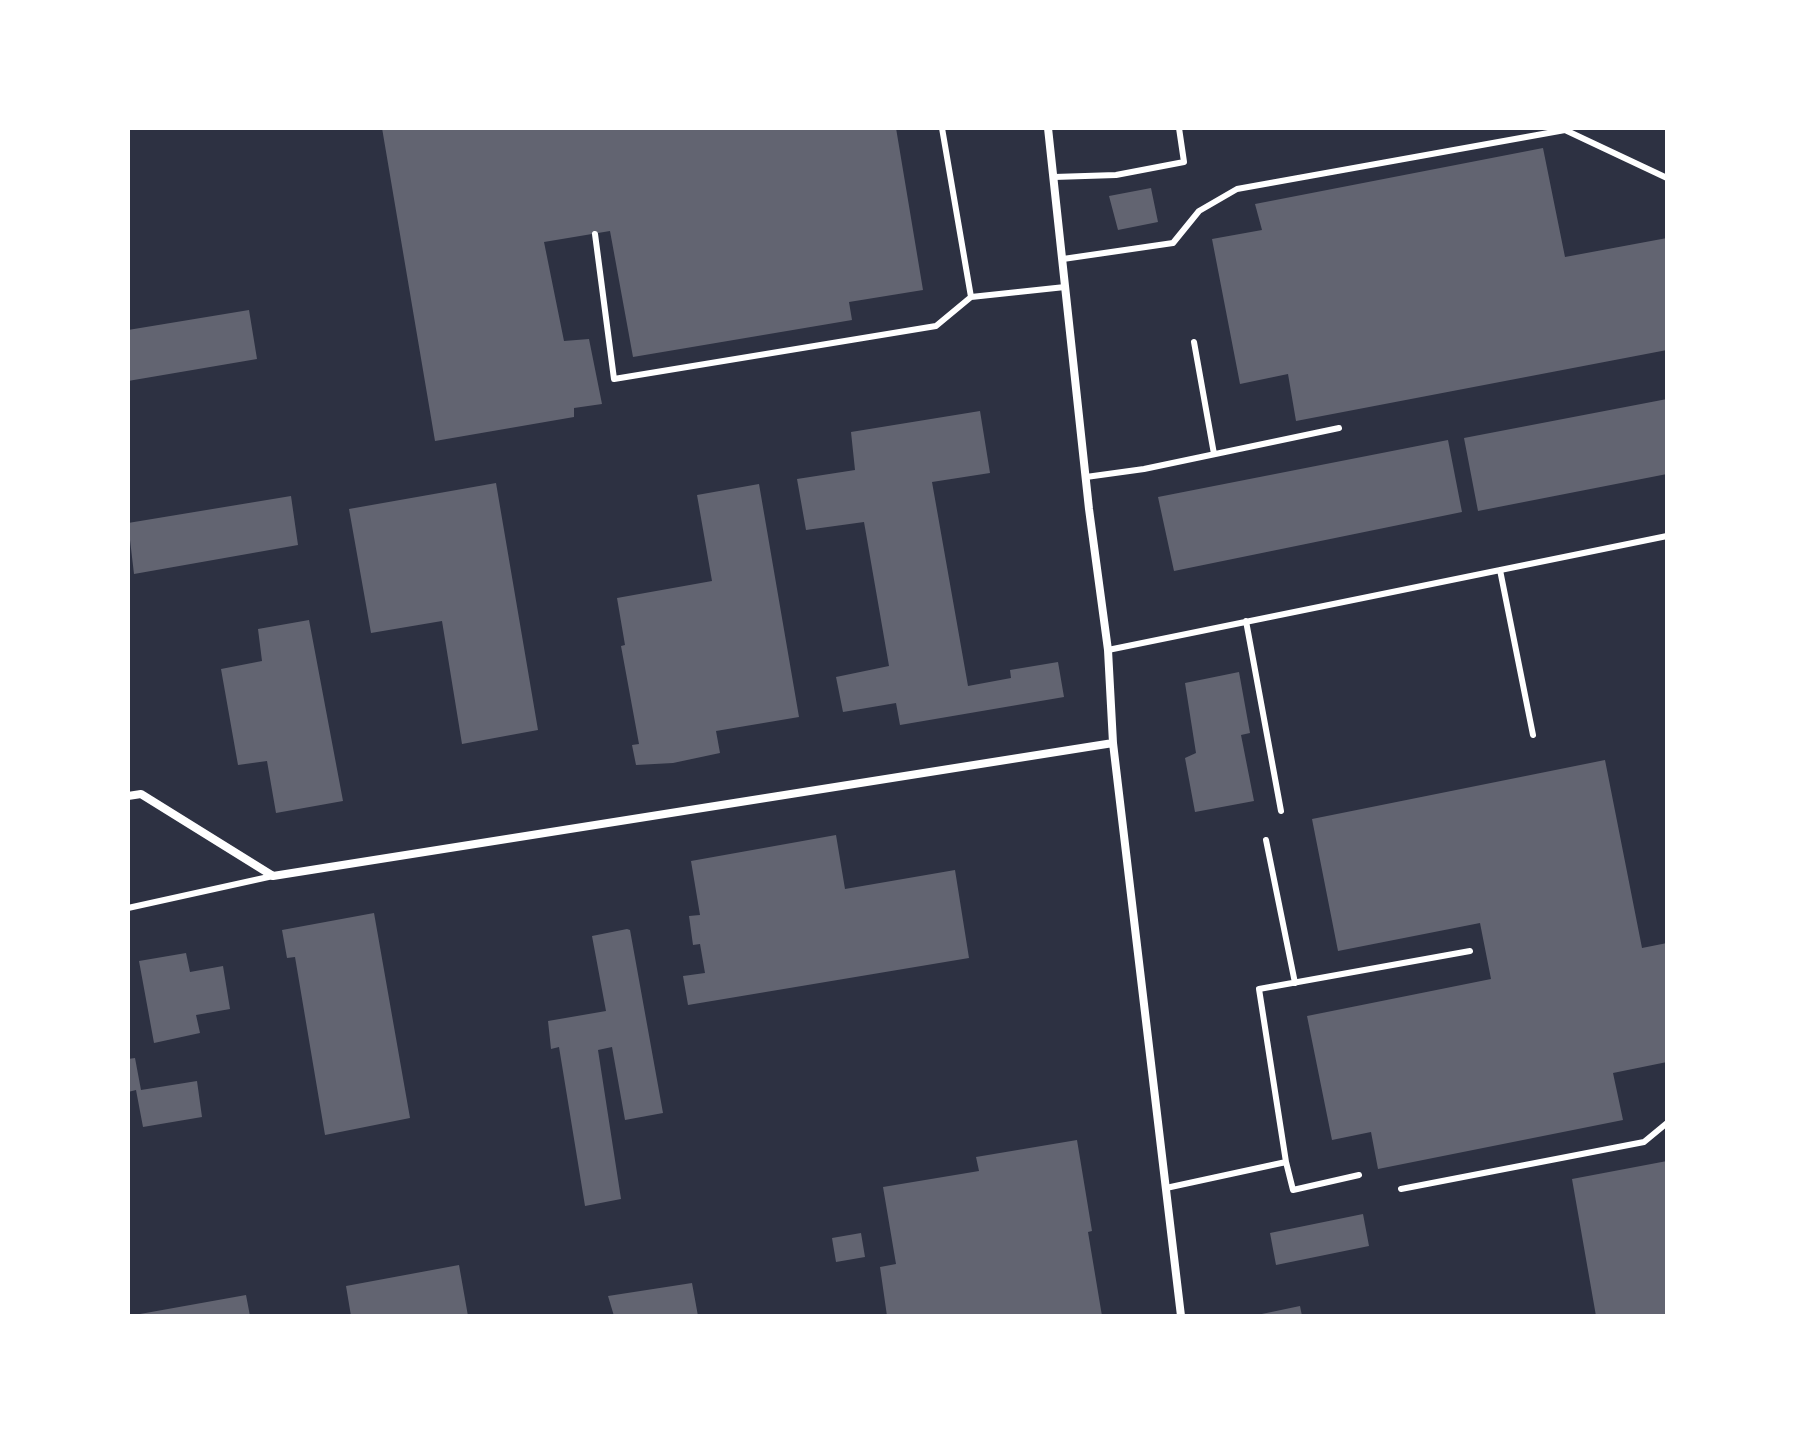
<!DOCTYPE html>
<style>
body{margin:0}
#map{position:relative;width:1795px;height:1444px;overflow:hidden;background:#2d3142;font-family:"Source Sans 3",sans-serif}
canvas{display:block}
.frame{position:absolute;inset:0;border:130px solid #fff;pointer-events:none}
</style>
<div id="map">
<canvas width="1795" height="1444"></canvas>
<div class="frame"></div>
</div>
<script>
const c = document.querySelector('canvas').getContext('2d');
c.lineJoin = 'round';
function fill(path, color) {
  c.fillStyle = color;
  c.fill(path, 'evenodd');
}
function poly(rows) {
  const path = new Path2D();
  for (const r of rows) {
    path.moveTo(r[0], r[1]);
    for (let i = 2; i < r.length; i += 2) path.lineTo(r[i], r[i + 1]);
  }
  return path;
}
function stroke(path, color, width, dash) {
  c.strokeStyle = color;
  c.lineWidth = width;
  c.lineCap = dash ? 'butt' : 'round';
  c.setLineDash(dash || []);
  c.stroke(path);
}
fill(poly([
 [382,128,896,128,923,290,849,302,852,320,633,357,610,231,544,242,564,341,589,339,602,404,574,408,574,417,435,441],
 [1543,148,1565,257,1667,238,1667,350,1296,421,1288,374,1240,384,1212,239,1262,230,1255,204],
 [1151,188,1158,222,1118,230,1109,196],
 [249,310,257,359,128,381,128,330],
 [1667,399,1667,474,1478,511,1464,438],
 [980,411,990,473,932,482,968,686,1011,678,1010,670,1058,662,1064,697,900,725,896,703,843,712,836,677,889,666,864,522,806,530,797,479,855,470,851,432],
 [1448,440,1462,512,1174,571,1158,497],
 [496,483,538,730,462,744,442,621,371,633,349,509],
 [759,484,799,717,716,731,720,753,673,763,636,765,632,745,639,744,621,646,625,645,617,598,712,581,697,495],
 [291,496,298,545,134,574,128,523],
 [309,620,343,801,276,813,267,761,238,765,221,669,262,661,258,629],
 [1239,672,1250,733,1241,735,1254,801,1195,812,1185,758,1196,753,1185,683],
 [1605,760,1642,948,1667,943,1667,1062,1613,1073,1623,1120,1378,1169,1371,1132,1332,1140,1307,1016,1491,979,1480,923,1338,951,1312,819],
 [836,835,845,889,955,870,969,958,688,1005,683,976,705,973,700,944,693,945,689,916,700,915,691,861],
 [374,913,410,1118,325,1135,295,957,287,958,282,930],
 [627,929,630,930,663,1113,625,1120,612,1047,598,1050,621,1199,585,1206,559,1047,551,1049,548,1021,606,1011,592,936],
 [186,953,190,972,223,966,230,1009,196,1015,200,1033,154,1043,139,961],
 [135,1058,141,1090,197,1081,202,1117,143,1127,136,1090,128,1092,128,1059],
 [1077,1140,1092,1231,1088,1232,1102,1316,887,1316,880,1267,896,1264,883,1187,979,1171,976,1157],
 [1667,1161,1667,1316,1596,1316,1572,1179],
 [1363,1214,1369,1246,1276,1265,1270,1233],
 [861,1233,865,1257,836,1262,832,1238],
 [459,1265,468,1316,351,1316,346,1286],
 [692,1283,698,1316,614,1316,608,1296],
 [246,1295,250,1316,141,1316,140,1314],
 [1300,1306,1302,1316,1257,1316,1257,1315]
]), '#626471');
stroke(poly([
 [942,128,971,297,1065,287],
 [1054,177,1116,175,1184,162,1179,128],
 [595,234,614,379,936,326,971,297],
 [1063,259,1173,243,1199,211,1237,189,1565,130,1667,178],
 [1194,342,1214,454],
 [1086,477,1144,469,1339,428],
 [1500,570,1533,735],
 [1246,621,1281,811],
 [1108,650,1667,536],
 [1266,840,1295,983],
 [128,908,273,876],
 [1286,1162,1293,1190,1359,1175],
 [1166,1188,1286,1162,1259,989,1470,951],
 [1401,1189,1644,1142,1667,1123]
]), '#fff', 6);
stroke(poly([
 [1048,128,1089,509,1108,650,1113,743,1181,1316],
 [128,796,141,794,273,876,1113,743]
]), '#fff', 8);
</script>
